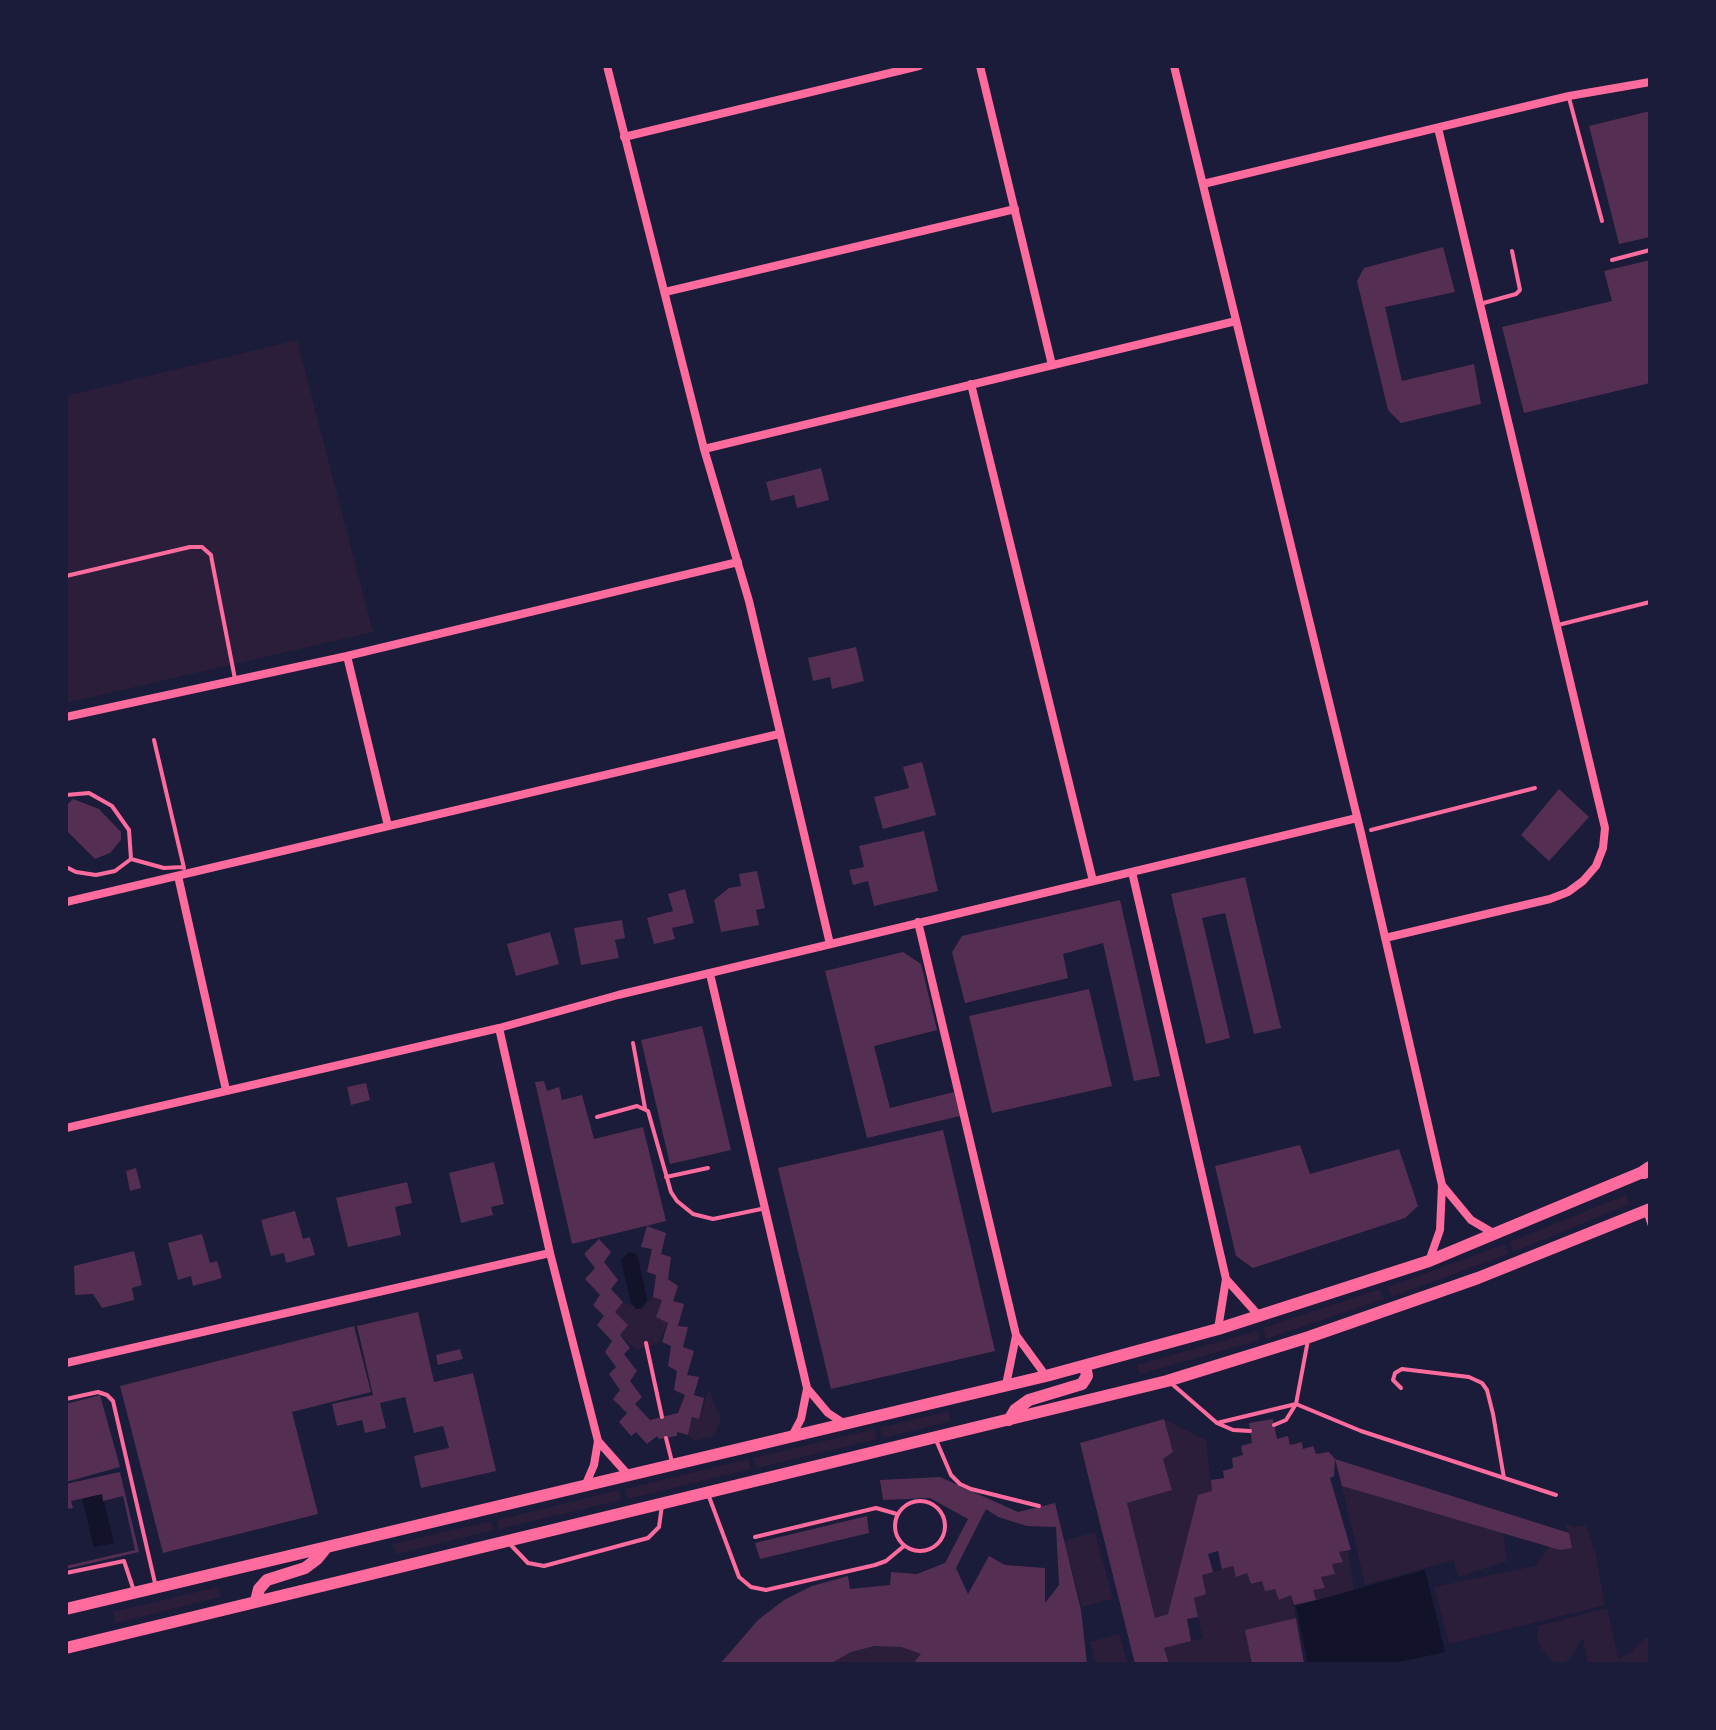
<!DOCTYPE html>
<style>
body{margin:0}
#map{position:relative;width:1716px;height:1730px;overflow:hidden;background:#1b1b3a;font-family:"Source Sans 3",sans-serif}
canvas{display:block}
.frame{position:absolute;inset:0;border:68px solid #1b1b3a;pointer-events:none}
</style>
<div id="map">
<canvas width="1716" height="1730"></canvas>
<div class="frame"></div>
</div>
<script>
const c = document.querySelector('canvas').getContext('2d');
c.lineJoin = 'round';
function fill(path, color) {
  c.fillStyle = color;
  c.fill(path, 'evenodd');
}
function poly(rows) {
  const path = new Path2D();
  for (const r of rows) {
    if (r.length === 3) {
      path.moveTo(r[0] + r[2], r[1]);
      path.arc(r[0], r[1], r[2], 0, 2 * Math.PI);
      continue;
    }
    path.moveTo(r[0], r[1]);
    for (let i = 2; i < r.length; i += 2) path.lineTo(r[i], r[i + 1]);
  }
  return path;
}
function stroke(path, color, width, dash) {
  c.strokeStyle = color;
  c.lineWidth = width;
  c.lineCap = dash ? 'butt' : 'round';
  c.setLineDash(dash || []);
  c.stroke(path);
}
fill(poly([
 [297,340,373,632,66,703,66,396],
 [1626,1195,1630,1204,1513,1252,1510,1242],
 [1505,1244,1508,1254,1391,1297,1388,1287],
 [1380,1289,1384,1299,1266,1339,1263,1328],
 [653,1297,662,1300,656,1317,668,1323,658,1344,636,1349,620,1335,628,1325,615,1312,623,1302,641,1309],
 [1257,1331,1260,1340,1140,1374,1137,1365],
 [709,1389,721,1420,714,1436,694,1441,688,1435,692,1417,699,1419],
 [948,1411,951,1421,883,1438,880,1428],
 [1164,1419,1206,1440,1212,1491,1168,1614,1155,1618,1127,1503,1172,1490,1163,1459,1173,1452],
 [874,1429,877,1439,757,1468,754,1458],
 [748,1459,751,1469,628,1499,625,1489],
 [1342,1486,1503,1533,1507,1561,1458,1577,1454,1560,1365,1585],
 [619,1490,621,1500,499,1529,497,1520],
 [491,1521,494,1530,396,1554,393,1544],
 [1564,1523,1574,1527,1586,1525,1596,1556,1605,1605,1449,1644,1434,1587,1535,1566,1549,1547,1569,1533],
 [1095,1532,1113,1599,1082,1607,1064,1541],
 [1339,1552,1348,1552,1355,1592,1316,1600,1313,1590,1325,1588,1321,1577,1335,1573,1332,1564],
 [1233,1566,1236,1576,1247,1573,1251,1584,1262,1581,1275,1589,1279,1599,1291,1595,1296,1618,1246,1631,1252,1664,1169,1664,1164,1648,1203,1638,1194,1598,1202,1575],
 [218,1587,221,1597,116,1623,113,1612],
 [1607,1608,1618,1658,1632,1652,1643,1639,1650,1637,1650,1664,1588,1664,1583,1638,1569,1659,1563,1664,1554,1662,1542,1649,1538,1642,1538,1626],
 [1119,1634,1128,1664,1096,1664,1090,1642],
 [875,1646,901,1647,921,1654,914,1664,830,1664,851,1652]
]), '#2a1e3b');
fill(poly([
 [629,1252,636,1254,638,1258,647,1299,641,1309,636,1309,631,1303,621,1260],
 [102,1494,114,1543,94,1547,82,1498],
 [1425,1570,1445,1652,1389,1664,1308,1664,1296,1606]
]), '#12122b');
fill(poly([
 [1650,111,1650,237,1619,244,1589,126],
 [1443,247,1455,292,1385,307,1402,381,1474,364,1481,404,1401,423,1388,410,1357,281,1364,268],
 [1650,260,1650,383,1524,413,1502,327,1612,301,1604,271],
 [821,468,829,500,797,508,794,495,771,501,766,482],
 [856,647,864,681,832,689,830,677,813,681,808,658],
 [922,762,936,815,883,829,874,797,909,788,903,767],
 [1559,789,1589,817,1549,861,1521,835],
 [73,799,99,809,121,832,121,840,110,853,95,859,66,830,66,806],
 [924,831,938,891,874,906,868,881,853,885,849,870,864,867,859,846],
 [757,871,765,908,756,910,759,925,721,932,714,900,729,888,741,886,739,874],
 [1245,877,1281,1028,1254,1034,1225,913,1202,918,1230,1038,1206,1044,1171,894],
 [685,889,694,923,672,928,675,939,654,944,647,918,673,911,668,894],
 [1120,900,1160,1076,1134,1081,1103,943,1063,954,1068,978,965,1003,952,952,962,936],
 [622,920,625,938,615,940,619,958,581,965,574,928],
 [550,932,559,964,516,976,507,944],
 [903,952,921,964,937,1030,874,1046,890,1108,954,1092,960,1116,867,1138,825,971],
 [1089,989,1112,1086,992,1113,969,1016],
 [702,1026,731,1150,670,1164,641,1040],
 [544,1081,547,1091,559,1087,562,1100,582,1095,594,1139,643,1127,666,1221,572,1244,535,1082],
 [366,1083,370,1100,351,1105,347,1087],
 [943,1130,995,1351,831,1389,778,1168],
 [1300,1145,1310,1174,1399,1149,1418,1206,1405,1218,1253,1268,1236,1256,1215,1166],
 [494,1162,504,1204,491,1207,493,1215,461,1223,449,1173],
 [136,1168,141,1188,130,1191,126,1171],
 [407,1182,412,1203,395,1207,401,1235,348,1247,336,1198],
 [295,1211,303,1239,310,1237,315,1255,286,1263,284,1253,271,1256,261,1220],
 [647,1226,666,1233,661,1254,671,1257,668,1279,678,1286,673,1301,684,1304,678,1326,688,1327,683,1347,694,1351,687,1375,699,1377,694,1395,704,1398,699,1419,692,1417,688,1435,677,1432,677,1436,659,1439,657,1436,647,1444,636,1432,631,1436,619,1422,627,1413,613,1399,620,1390,609,1374,616,1367,605,1352,612,1341,597,1325,604,1316,593,1305,600,1295,585,1279,595,1268,584,1254,599,1239,611,1252,604,1262,618,1280,611,1289,623,1302,615,1312,628,1325,620,1335,630,1348,624,1354,637,1371,630,1381,642,1397,635,1404,650,1420,678,1413,685,1395,674,1390,677,1371,668,1366,671,1346,662,1342,668,1323,656,1317,662,1300,653,1297,656,1275,647,1272,652,1249,641,1247],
 [202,1234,210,1263,217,1261,222,1278,193,1286,191,1276,178,1280,168,1243],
 [134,1251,142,1285,132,1288,134,1300,102,1308,93,1294,75,1295,74,1266],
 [418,1312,434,1382,473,1373,496,1471,421,1488,414,1456,449,1448,443,1426,414,1433,405,1397,380,1403,386,1428,365,1433,362,1420,337,1426,332,1404,373,1395,357,1326],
 [354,1326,371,1392,292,1412,318,1514,163,1553,120,1386],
 [460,1349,463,1359,438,1365,436,1355],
 [100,1395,120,1467,66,1482,66,1404],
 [1164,1419,1173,1452,1163,1459,1172,1490,1127,1503,1155,1618,1168,1614,1198,1495,1212,1491,1211,1480,1224,1478,1223,1471,1233,1468,1232,1458,1243,1455,1241,1446,1252,1443,1249,1423,1273,1419,1277,1439,1288,1436,1290,1445,1302,1442,1303,1449,1313,1446,1316,1454,1329,1452,1335,1459,1569,1533,1572,1548,1560,1550,1342,1486,1335,1459,1334,1476,1330,1478,1351,1550,1339,1552,1343,1562,1332,1564,1335,1574,1321,1577,1325,1588,1313,1590,1316,1600,1294,1605,1291,1595,1279,1600,1275,1589,1265,1591,1262,1581,1251,1584,1247,1573,1236,1577,1233,1566,1222,1569,1218,1551,1208,1554,1213,1572,1202,1575,1206,1594,1194,1598,1198,1617,1187,1619,1191,1641,1164,1648,1169,1664,1135,1664,1080,1443],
 [120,1472,139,1552,66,1569,66,1566,135,1550,123,1496,103,1501,102,1494,71,1501,73,1508,66,1509,66,1484],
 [940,1477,1018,1512,1055,1503,1081,1610,1087,1664,919,1664,915,1661,921,1654,901,1647,875,1646,851,1652,830,1664,720,1664,758,1620,784,1600,812,1586,848,1576,850,1589,890,1585,891,1572,917,1574,945,1563,968,1519,930,1498,883,1500,880,1480],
 [986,1509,998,1517,1027,1526,1056,1527,1059,1585,1045,1603,1045,1568,1005,1565,989,1556,968,1594,956,1568],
 [867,1516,869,1533,760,1559,755,1543],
 [1296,1618,1304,1664,1252,1664,1245,1630]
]), '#542f53');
stroke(poly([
 [1371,830,1535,788]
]), '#ff6b9d', 4);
stroke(poly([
 [1569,98,1602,221],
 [1612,260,1650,250],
 [1480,304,1516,294,1520,290,1512,251],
 [66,576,190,547,202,547,211,555,212,561,235,679],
 [1558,625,1650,602],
 [154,740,184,868],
 [66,795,89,793,112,806,129,830,131,859,164,868,183,867],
 [66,867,76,872,96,875,115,871,131,859],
 [633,1043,645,1108],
 [597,1117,637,1106,648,1111,671,1192,677,1201,693,1214,713,1219,766,1208],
 [666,1177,708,1168],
 [1646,1214,1650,1226],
 [646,1343,662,1417],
 [1172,1384,1217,1423,1233,1430,1250,1431],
 [1401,1388,1393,1380,1395,1373,1402,1369,1469,1377,1482,1383,1487,1390,1493,1414,1504,1478],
 [66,1399,98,1392,107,1395,113,1401,155,1583],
 [1217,1423,1296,1404,1361,1431,1556,1495],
 [1274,1425,1286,1420,1296,1404,1308,1340],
 [666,1438,672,1462],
 [936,1440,951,1475,960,1484,971,1489,1039,1506],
 [708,1494,739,1577,751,1587,766,1590,875,1565,886,1561,904,1546],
 [920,1526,25],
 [755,1537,876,1508,897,1514],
 [508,1542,528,1563,544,1566,648,1538,659,1527,662,1505],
 [66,1573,124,1561,134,1591]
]), '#ff6b9d', 4);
stroke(poly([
 [607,66,704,449,749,601,830,944],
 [980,66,1052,365],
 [1174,66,1361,833,1442,1185,1440,1230,1429,1261],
 [624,137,919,66],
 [1203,184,1569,96,1650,82],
 [665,292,1015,209],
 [971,384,1093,881],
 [704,449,1236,321],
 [347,656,388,826],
 [66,717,347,656,738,562],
 [1132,872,1226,1279,1218,1329],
 [178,876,226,1090],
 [66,902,779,734],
 [918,922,1016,1335,1046,1376],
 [1385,938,1550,899,1568,892,1583,881,1596,866,1603,848,1605,828,1438,128],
 [710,974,807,1388,828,1413,845,1424],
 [499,1028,550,1253,598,1441,594,1465,585,1486],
 [66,1128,499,1028,618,995,1357,818],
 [1442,1185,1471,1220,1495,1234],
 [1226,1279,1260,1317],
 [66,1363,550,1253],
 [1006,1385,1016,1336],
 [792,1436,801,1419,807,1389],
 [598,1441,629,1476]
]), '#ff6b9d', 8);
stroke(poly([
 [1009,1420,1015,1410,1029,1400,1082,1384,1087,1376,1085,1366],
 [256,1601,259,1589,267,1580,305,1568,317,1559,326,1548],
 [66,1609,1046,1376,1218,1329,1429,1261,1650,1169],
 [66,1648,1167,1381,1309,1337,1478,1278,1650,1209]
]), '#ff6b9d', 12);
stroke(poly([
 [1644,1172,1650,1168]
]), '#ff6b9d', 14);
</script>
